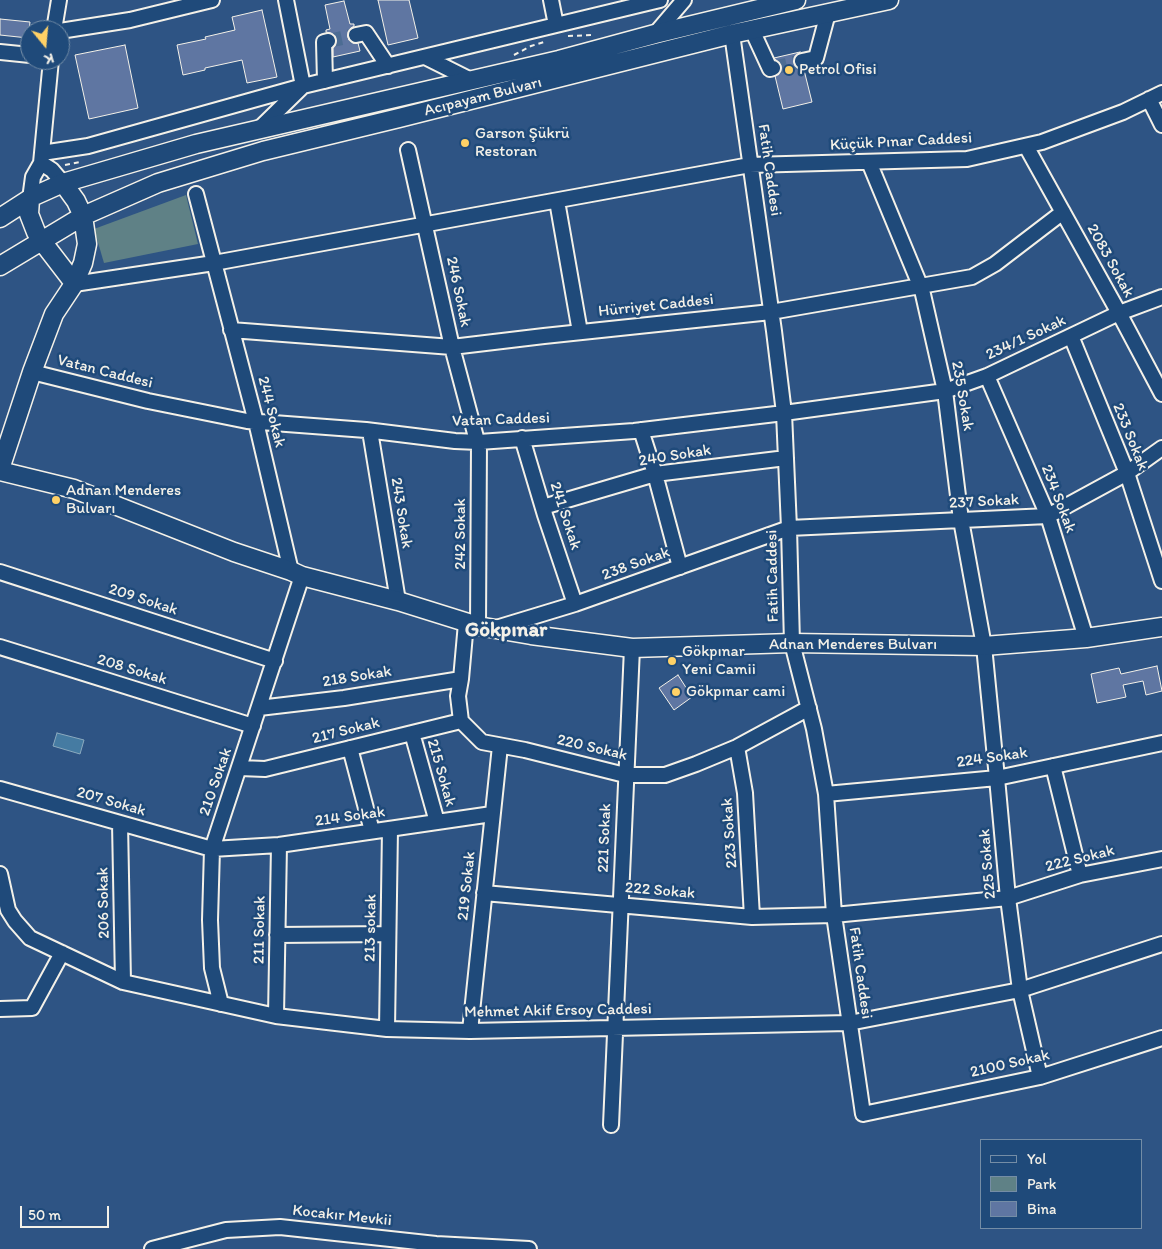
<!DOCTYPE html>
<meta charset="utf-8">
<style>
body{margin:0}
#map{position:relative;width:1162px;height:1249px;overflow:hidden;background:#2e5484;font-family:Itim,sans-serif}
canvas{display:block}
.legend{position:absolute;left:980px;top:1139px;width:162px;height:90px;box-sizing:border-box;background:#1f4a7a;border:1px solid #748da6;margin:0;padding:6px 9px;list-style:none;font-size:15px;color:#f4f1e8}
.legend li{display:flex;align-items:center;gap:10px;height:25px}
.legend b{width:25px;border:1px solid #748da6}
.north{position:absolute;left:20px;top:20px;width:50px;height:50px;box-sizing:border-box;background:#1f4a7a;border:1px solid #748da6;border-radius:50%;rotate:163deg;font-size:14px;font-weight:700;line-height:20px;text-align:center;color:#f4f1e8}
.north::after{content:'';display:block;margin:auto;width:18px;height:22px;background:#ffd166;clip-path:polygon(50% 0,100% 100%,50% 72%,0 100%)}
.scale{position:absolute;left:20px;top:1206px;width:89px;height:22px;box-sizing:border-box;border:2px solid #f4f1e8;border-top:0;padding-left:6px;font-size:15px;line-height:18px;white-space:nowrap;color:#f4f1e8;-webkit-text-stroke:4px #1f4a7a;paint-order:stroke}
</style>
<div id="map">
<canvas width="1162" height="1249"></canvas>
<ul class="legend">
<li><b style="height:6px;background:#1f4a7a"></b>Yol</li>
<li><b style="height:14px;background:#5f8186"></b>Park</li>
<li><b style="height:14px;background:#5f76a2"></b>Bina</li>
</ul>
<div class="north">K</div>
<div class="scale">50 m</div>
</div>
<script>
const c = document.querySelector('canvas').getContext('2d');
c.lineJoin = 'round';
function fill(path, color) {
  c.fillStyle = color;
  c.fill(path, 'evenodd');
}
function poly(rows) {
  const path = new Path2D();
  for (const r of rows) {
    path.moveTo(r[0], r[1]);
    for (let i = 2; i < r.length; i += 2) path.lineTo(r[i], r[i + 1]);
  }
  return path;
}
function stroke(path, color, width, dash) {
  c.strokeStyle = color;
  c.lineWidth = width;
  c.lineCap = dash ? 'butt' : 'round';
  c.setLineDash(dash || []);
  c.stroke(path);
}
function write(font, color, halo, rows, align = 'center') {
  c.font = font + ' Itim,sans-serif';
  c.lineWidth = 5;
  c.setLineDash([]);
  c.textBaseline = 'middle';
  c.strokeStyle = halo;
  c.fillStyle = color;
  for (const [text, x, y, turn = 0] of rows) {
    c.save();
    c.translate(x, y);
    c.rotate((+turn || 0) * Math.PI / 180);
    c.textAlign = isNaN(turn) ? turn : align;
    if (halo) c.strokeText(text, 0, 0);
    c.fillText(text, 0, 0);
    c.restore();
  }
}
fill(poly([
 [186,195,198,244,104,263,94,229]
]), '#5f8186');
const water = poly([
 [57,733,84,740,80,754,53,746,57,733]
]);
fill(water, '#457ba2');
stroke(water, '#8baabe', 1);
const building = poly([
 [378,0,409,0,418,38,388,45,378,0],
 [344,1,350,24,354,24,354,26,351,28,348,32,348,37,349,40,353,43,358,43,360,51,333,57,333,48,336,44,337,39,334,35,330,33,326,32,326,30,330,29,325,5,344,1],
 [262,10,277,77,247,83,242,60,205,68,205,70,183,75,177,45,206,39,205,37,235,30,232,17,262,10],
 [0,19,30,22,28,38,0,35,0,19],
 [125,45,138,108,89,119,75,55,125,45],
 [800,52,794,58,794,63,796,67,799,69,804,70,812,102,783,109,775,76,780,73,782,69,781,66,774,58,800,52],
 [1157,666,1162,691,1146,695,1143,681,1123,685,1126,697,1097,703,1091,674,1119,668,1121,674,1157,666],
 [678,675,692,697,674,710,659,688,678,675]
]);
fill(building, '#5f76a2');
stroke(building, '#f4f1e8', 1);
stroke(poly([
 [328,41,356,35],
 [773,68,802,61]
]), '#4c6c93', 14, [14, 7]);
const minor = poly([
 [551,0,556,25],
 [54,30,59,0],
 [752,30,770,69,773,68],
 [60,31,130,20,212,0],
 [655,34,684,0],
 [732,34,774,331,784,413,789,528,792,643,814,729,826,794,834,915,863,1114,1040,1077,1162,1038],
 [356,35,366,33,388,66],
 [0,52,30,55],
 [425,57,471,80],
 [802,61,816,58,828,13],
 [325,81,324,42,328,41],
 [1149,99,1162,125],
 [259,129,303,86,286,0],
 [1026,146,1119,313,1162,394],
 [408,150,452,347,477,441],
 [42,153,88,146,303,86,660,0],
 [869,162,922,290,945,391,961,520,984,646,997,778,1008,898,1020,990,1040,1077],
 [41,163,52,170,63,183],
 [196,194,256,422,291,571],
 [30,199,33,177,41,163,51,60],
 [557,201,580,332],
 [74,284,214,263,750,165,967,159,1042,142,1123,112,1162,93],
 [231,330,452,347,544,336,771,312,972,277,995,264,1063,212],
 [1071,336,1127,473,1162,581],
 [32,372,148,401,247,421,366,430,455,441,479,442,634,431,784,413,945,391,987,376,1119,313,1162,297],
 [987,376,1048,516,1086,638],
 [641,430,655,474,680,567],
 [370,431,398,601],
 [522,438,545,515,575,604],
 [543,507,655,474,786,458],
 [0,572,275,661],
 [466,623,461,679,458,696,461,721,482,742,525,750,625,775,665,775,696,764,737,747,809,708],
 [478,626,479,442],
 [496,628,575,604,789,528,1048,516,1127,473,1162,448],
 [0,647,253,726],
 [259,708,344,698,461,679],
 [412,733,437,822],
 [737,747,745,793,752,917],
 [350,748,372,831],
 [1053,766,1080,875],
 [240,768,265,769,461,721],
 [0,789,212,849,279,845,492,814],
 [826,794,997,778,1162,743],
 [120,823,123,982],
 [0,874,8,910,15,921,30,938,123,982,276,1016,387,1029,470,1031,849,1023,1020,990,1162,944],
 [484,893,752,917,834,915,1008,898,1080,875,1162,859],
 [277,935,388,934],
 [221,1004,212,968,210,920,212,849,302,576],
 [0,1009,32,1008,62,953],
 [276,1016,279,845],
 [387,1029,390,829],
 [470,1031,500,746],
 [611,1125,632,648],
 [152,1249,226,1230,280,1227,436,1244,529,1249]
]);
const major = poly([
 [30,199,29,214,36,232,41,240,74,283],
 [0,218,34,196,63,183,196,144,559,60,655,34,796,0],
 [0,266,83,216,158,183,263,151,399,118,732,34,889,0],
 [0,469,32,372,54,314,74,284,83,263,87,244,83,216,76,201,63,183],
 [0,471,74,489,234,552,291,571,302,576,398,601,478,626,531,635,632,648,792,643,984,646,1086,638,1162,627]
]);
stroke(minor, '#f4f1e8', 18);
stroke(major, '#f4f1e8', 21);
stroke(poly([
 [568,36,593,35],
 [514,55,531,46,544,42],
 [65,165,80,162]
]), '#f4f1e8', 2, [5, 4]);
stroke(minor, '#1f4a7a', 14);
stroke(major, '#1f4a7a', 18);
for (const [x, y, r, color] of [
 [789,70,5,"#ffd166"],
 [465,143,5,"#ffd166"],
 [56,500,5,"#ffd166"],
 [672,661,5,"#ffd166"],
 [676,692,5,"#ffd166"]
]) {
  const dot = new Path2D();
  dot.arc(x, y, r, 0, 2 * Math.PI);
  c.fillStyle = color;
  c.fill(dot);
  stroke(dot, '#1f4a7a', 2);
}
write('16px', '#f4f1e8', '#1f4a7a', [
 ["Petrol Ofisi",799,70],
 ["Garson Şükrü",475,134],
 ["Restoran",475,152],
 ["Adnan Menderes",66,491],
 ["Bulvarı",66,509],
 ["Gökpınar",682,652],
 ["Yeni Camii",682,670],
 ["Gökpınar cami",686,692]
], 'left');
write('16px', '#f4f1e8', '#1f4a7a', [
 ["Acıpayam Bulvarı",483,97,-14],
 ["Küçük Pınar Caddesi",901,142,-3],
 ["Fatih Caddesi",769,170,82],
 ["2083 Sokak",1110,261,61],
 ["246 Sokak",458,292,78],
 ["Hürriyet Caddesi",656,306,-6],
 ["234/1 Sokak",1026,338,-25],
 ["Vatan Caddesi",105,372,14],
 ["235 Sokak",962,396,80],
 ["244 Sokak",271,412,76],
 ["Vatan Caddesi",501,420,-2],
 ["233 Sokak",1130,437,68],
 ["240 Sokak",675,456,-9],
 ["234 Sokak",1058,499,69],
 ["237 Sokak",984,502,-3],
 ["243 Sokak",401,513,81],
 ["241 Sokak",565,516,72],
 ["242 Sokak",461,534,-90],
 ["238 Sokak",636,564,-20],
 ["Fatih Caddesi",773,576,-91],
 ["209 Sokak",143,600,18],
 ["Adnan Menderes Bulvarı",853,645],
 ["208 Sokak",132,670,17],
 ["218 Sokak",357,677,-9],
 ["217 Sokak",346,731,-14],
 ["220 Sokak",592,748,13],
 ["224 Sokak",992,758,-8],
 ["215 Sokak",441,773,74],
 ["210 Sokak",216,782,-71],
 ["207 Sokak",111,802,16],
 ["214 Sokak",350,817,-8],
 ["223 Sokak",730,833,-94],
 ["221 Sokak",605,838,-88],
 ["222 Sokak",1080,859,-14],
 ["225 Sokak",988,864,-95],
 ["219 Sokak",467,886,-84],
 ["222 Sokak",660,891,5],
 ["206 Sokak",104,903,-91],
 ["213 sokak",371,928,-89],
 ["211 Sokak",260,930,-89],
 ["Fatih Caddesi",860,973,82],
 ["Mehmet Akif Ersoy Caddesi",558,1011,-1],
 ["2100 Sokak",1010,1064,-13],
 ["Kocakır Mevkii",342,1216,6]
]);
write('bold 21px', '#f4f1e8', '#1f4a7a', [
 ["Gökpınar",506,631]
]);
</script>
